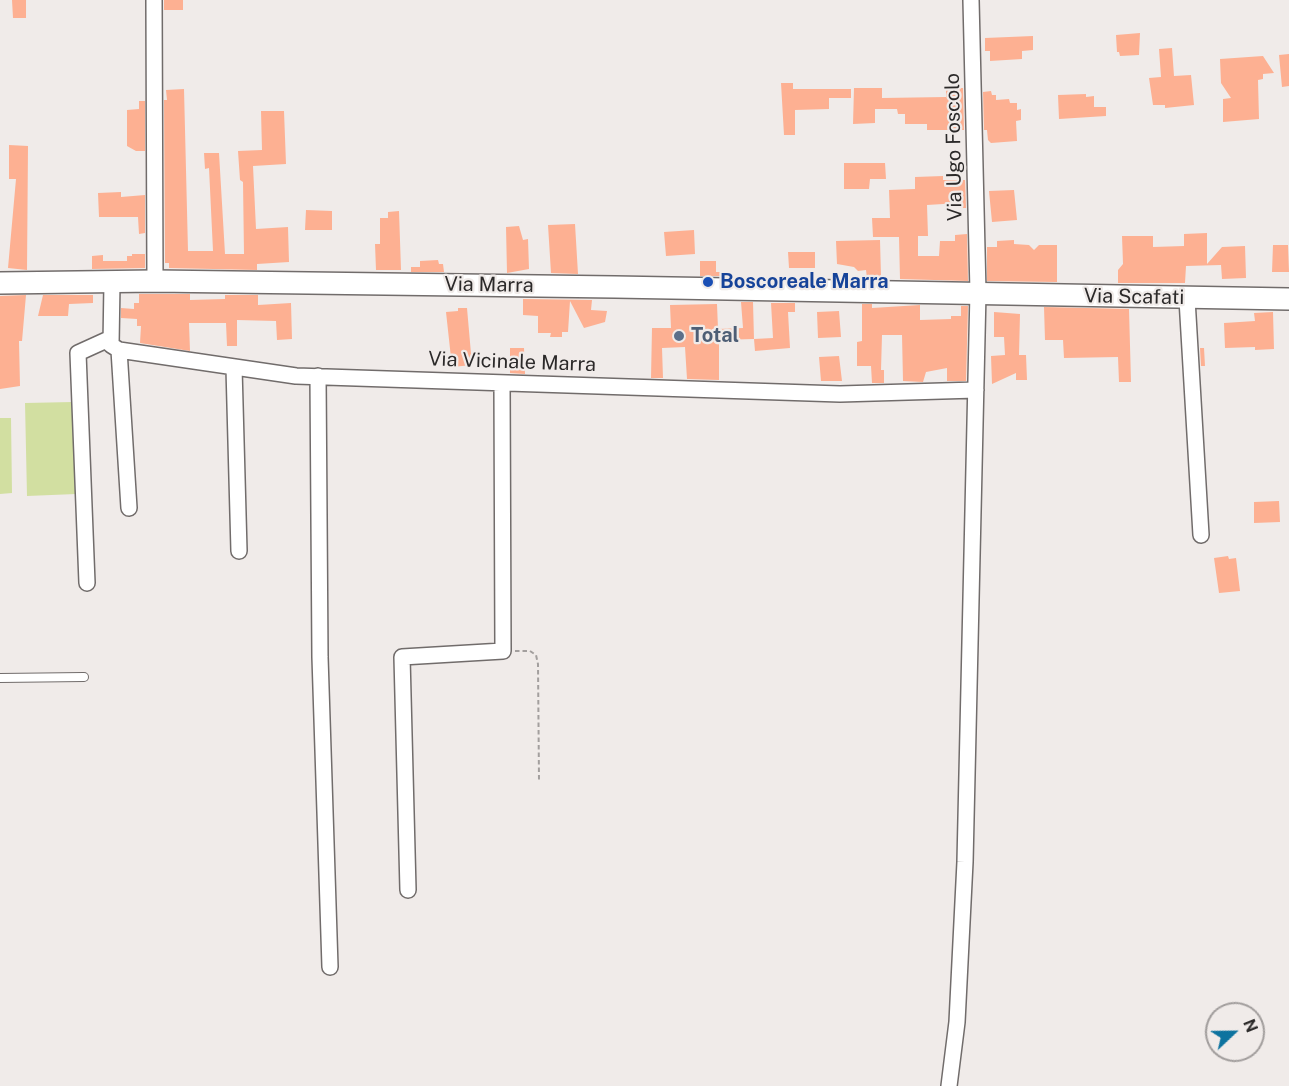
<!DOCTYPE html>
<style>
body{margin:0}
#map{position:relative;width:1289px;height:1086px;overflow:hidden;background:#f0ebe9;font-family:"Public Sans",sans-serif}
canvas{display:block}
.north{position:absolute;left:1205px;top:1002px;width:60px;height:60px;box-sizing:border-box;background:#f0ebe9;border:2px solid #a19d9c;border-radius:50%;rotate:68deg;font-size:16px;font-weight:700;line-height:24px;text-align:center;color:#2b2929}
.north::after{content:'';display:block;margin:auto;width:21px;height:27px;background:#0d739f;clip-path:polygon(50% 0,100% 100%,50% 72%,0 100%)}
</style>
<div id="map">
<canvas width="1289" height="1086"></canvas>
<div class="north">N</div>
</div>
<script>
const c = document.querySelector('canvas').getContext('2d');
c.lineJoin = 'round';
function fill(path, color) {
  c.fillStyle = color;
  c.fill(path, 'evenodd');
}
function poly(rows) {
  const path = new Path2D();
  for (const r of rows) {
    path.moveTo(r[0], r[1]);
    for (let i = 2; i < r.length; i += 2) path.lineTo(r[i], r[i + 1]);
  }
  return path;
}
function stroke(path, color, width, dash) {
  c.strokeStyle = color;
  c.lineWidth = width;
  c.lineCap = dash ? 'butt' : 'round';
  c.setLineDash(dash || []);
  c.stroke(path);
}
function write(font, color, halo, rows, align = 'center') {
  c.font = font + ' "Public Sans",sans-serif';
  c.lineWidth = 4.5;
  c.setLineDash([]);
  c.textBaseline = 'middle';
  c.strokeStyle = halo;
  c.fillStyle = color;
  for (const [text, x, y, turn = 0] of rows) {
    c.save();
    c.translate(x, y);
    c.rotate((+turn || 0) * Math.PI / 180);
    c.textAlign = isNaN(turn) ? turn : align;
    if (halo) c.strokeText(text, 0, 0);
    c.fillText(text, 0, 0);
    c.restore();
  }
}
fill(poly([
 [73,402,76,494,27,496,25,403],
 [0,418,11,418,12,493,0,494]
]), '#d2dfa1');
fill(poly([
 [12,0,26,0,26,18,13,18],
 [164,0,183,0,183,10,164,10],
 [1140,33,1139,55,1120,56,1119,52,1117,52,1116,35],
 [1033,36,1033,50,1022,51,1022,59,990,61,990,51,985,51,985,38],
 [1172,48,1174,76,1191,75,1194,105,1165,108,1165,105,1153,105,1149,78,1161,77,1159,49],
 [1289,54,1289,86,1282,87,1279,55],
 [1263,56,1274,73,1263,74,1263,79,1258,80,1259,119,1223,122,1223,99,1231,98,1221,83,1220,59],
 [781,83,793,83,793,89,851,89,851,98,829,98,829,109,795,110,795,135,784,135],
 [854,88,882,88,882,98,946,97,946,88,963,88,964,130,927,130,927,124,905,124,905,114,898,114,897,109,875,109,875,123,853,124],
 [184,89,188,251,213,251,209,168,205,169,204,153,219,153,225,254,244,254,243,182,240,180,238,151,262,150,261,111,284,111,286,164,253,166,256,229,288,227,289,262,257,264,257,270,169,268,169,263,165,263,164,100,167,100,166,90],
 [991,91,992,95,996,95,996,100,1009,99,1010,103,1017,103,1017,110,1021,109,1021,120,1016,121,1017,141,991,143,988,140,987,130,984,130,983,92],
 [1086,94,1086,97,1094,96,1094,107,1106,107,1106,116,1059,119,1058,95],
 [139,101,145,101,145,151,136,151,127,146,127,110,139,109],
 [9,145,28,146,27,270,8,268,16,179,9,179],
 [844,163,885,163,886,179,870,179,869,189,844,189],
 [943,176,943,180,965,180,966,208,960,208,959,203,927,205,928,236,918,236,918,256,939,256,940,241,955,241,955,235,967,234,968,281,900,279,899,237,873,237,872,218,890,218,889,190,915,189,915,177],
 [1014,190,1017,220,992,222,989,191],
 [121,192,121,197,145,195,145,233,139,234,138,217,99,217,98,193],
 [306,210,332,211,332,230,305,230],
 [399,211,401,270,376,270,375,244,380,244,380,218,388,218,388,212],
 [575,224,578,274,551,273,548,225],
 [519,226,523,240,528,239,529,269,507,273,506,227],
 [694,230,695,254,666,256,664,232],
 [1207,233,1207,264,1222,247,1245,246,1246,278,1222,279,1221,265,1186,266,1185,283,1118,283,1118,270,1123,264,1122,236,1153,236,1153,247,1184,246,1184,234],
 [880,240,881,277,867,278,866,270,858,271,854,267,837,264,836,241],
 [1014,240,1014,244,1029,245,1034,250,1039,245,1057,245,1057,282,987,281,987,247,997,247,997,241],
 [1273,245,1288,245,1289,272,1272,272],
 [788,252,815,252,815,268,789,268],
 [132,254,145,254,145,268,92,269,92,256,103,255,103,261,127,261,127,256,132,256],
 [438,260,439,264,443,264,444,272,411,272,411,267,420,267,420,261],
 [700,261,716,261,716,272,721,272,721,276,700,276],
 [139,294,190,294,190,300,225,299,225,295,258,295,258,305,291,303,292,339,277,340,276,321,237,320,237,346,227,346,226,323,189,323,190,351,140,343,141,326,137,326,137,319,121,318,121,308,134,309,134,303,139,303],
 [26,295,22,341,19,341,20,386,0,389,0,296],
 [43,295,93,295,93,303,69,304,68,316,38,316],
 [523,299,592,300,591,310,607,311,605,322,584,328,570,301,568,332,562,332,562,337,550,337,551,333,538,333,538,316,523,315],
 [741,302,753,302,754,339,719,340,719,380,687,379,685,347,662,348,663,378,651,378,652,328,671,328,670,305,717,304,718,329,743,328],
 [771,303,795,303,795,312,788,312,790,348,755,351,754,339,773,338],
 [862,304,872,304,872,308,920,305,920,320,951,319,951,316,961,316,961,306,968,306,966,381,947,381,947,368,926,372,923,382,903,381,902,335,882,335,881,370,884,370,884,383,872,383,871,366,857,366,857,342,862,341],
 [1044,307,1129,309,1131,382,1119,382,1118,357,1064,358,1063,340,1045,340],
 [458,308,467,308,472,365,452,367,446,312,458,311],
 [839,311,841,337,818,338,817,312],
 [994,312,1020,314,1019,355,1026,355,1027,380,1016,380,1016,373,992,384,991,356,1005,355,1004,337,994,337],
 [1273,312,1274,349,1255,350,1255,347,1225,348,1224,323,1255,321,1254,313],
 [510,348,524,348,525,374,510,373],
 [1200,348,1204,348,1205,366,1201,366],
 [839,356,842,381,821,381,819,357],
 [1279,501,1280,522,1254,523,1254,502],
 [1228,556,1229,559,1236,558,1240,591,1219,593,1214,558]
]), '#fdb092');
const service = poly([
 [0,678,84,677]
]);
const minor = poly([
 [154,0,155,281],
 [112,283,111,345,119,350,296,376,840,394,976,390],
 [1187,299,1201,535],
 [119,350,129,508],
 [234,368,239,551],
 [318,376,320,657,330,967],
 [87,583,78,353,111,338],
 [408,890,402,657,503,651,502,383],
 [949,1086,957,1022,965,862,978,292,971,0]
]);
const secondary = poly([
 [0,283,155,281,615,287,1289,299]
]);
stroke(service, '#716c6b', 10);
stroke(minor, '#716c6b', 18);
stroke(secondary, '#716c6b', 24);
stroke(poly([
 [515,651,530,651,536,655,538,664,539,781]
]), '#a39f9e', 2, [4.5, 3]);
stroke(service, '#fff', 8);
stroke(minor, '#fff', 15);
stroke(secondary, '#fff', 21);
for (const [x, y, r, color] of [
 [708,282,6,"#1a4fb4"],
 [679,336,6,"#5c6f8a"]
]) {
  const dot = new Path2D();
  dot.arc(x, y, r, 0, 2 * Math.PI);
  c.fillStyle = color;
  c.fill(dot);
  stroke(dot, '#f0ebe9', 2);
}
write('20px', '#2b2929', '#f0ebe9', [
 ["Via Ugo Foscolo",954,147,-91],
 ["Via Marra",489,285,1],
 ["Via Scafati",1134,297,1],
 ["Via Vicinale Marra",512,362,2]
]);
write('bold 20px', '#164399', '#f0ebe9', [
 ["Boscoreale Marra",720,282]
], 'left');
write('bold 20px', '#4e5e75', '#f0ebe9', [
 ["Total",691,336]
], 'left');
</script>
